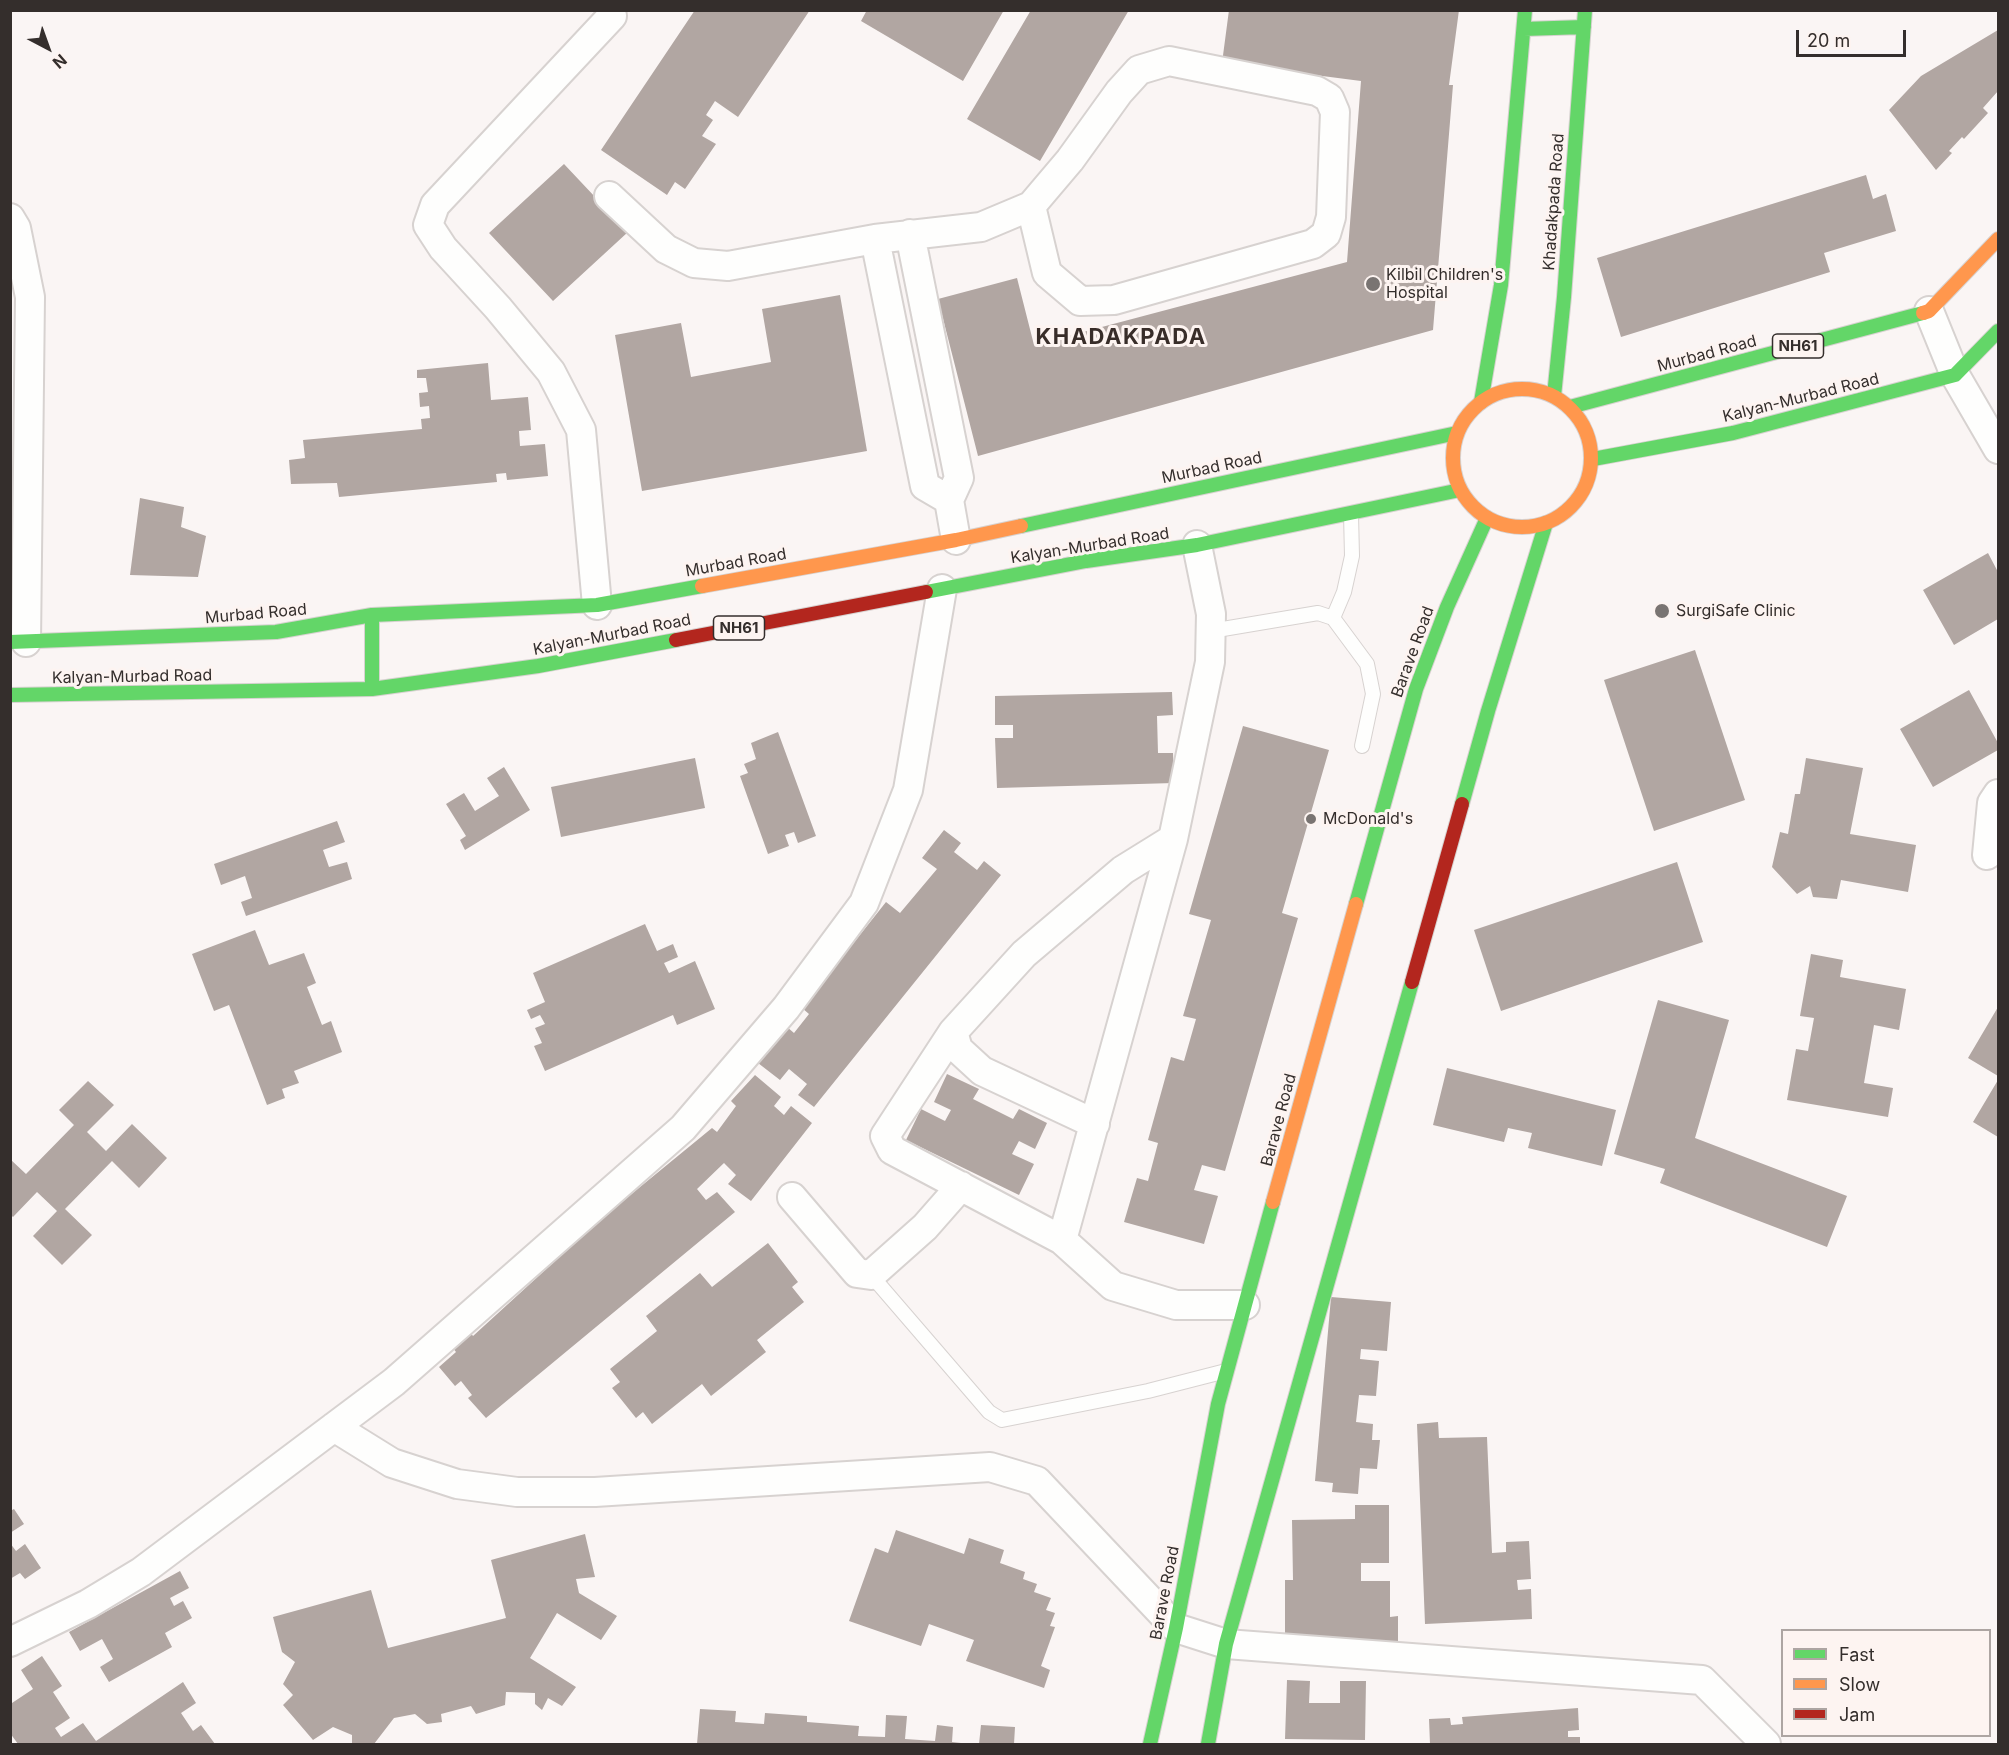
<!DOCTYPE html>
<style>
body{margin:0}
#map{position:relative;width:2009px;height:1755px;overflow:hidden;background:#faf5f4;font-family:Inter,sans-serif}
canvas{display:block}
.frame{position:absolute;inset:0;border:12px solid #342e2c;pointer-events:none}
.legend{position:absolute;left:1781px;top:1629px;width:210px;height:108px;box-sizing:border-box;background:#fdf4f1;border:2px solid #ada5a2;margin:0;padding:8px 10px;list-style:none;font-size:18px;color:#342e2c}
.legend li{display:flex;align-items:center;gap:12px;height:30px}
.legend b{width:30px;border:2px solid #ada5a2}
.north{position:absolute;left:18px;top:18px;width:60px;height:60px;-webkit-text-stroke:4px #fdf4f1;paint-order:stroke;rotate:139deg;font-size:16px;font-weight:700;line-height:24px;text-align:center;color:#342e2c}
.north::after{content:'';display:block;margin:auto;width:21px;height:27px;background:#342e2c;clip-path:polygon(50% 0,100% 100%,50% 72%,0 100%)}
.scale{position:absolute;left:1796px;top:30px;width:110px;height:27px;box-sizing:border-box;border:3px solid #342e2c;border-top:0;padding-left:8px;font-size:18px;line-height:21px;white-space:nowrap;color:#342e2c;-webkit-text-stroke:4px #fdf4f1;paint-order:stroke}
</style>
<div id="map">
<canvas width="2009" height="1755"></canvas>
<div class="frame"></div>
<ul class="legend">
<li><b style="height:8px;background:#63d668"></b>Fast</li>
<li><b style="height:8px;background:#ff974d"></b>Slow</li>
<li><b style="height:8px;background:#b3261e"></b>Jam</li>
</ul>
<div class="north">N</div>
<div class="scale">20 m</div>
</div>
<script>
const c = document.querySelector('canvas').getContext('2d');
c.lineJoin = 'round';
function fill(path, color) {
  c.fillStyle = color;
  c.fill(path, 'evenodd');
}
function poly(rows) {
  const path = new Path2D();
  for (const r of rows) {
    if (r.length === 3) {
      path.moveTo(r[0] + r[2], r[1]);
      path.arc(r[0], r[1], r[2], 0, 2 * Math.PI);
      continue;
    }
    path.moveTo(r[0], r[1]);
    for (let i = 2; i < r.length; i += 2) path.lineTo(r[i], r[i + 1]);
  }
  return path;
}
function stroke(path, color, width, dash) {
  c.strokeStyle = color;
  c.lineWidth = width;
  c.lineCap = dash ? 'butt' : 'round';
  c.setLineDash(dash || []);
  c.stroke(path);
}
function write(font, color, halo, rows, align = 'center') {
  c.font = font + ' Inter,sans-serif';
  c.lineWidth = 6;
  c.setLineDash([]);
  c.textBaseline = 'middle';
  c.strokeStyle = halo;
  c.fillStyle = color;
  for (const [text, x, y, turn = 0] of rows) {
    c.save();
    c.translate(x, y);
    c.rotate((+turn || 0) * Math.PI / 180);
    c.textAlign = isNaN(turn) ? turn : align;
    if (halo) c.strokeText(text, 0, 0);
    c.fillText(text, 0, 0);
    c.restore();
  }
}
fill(poly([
 [695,10,810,10,738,117,715,101,706,115,713,120,702,136,716,144,685,189,675,182,667,195,601,150],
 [867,10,1004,10,963,81,861,21],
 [1031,10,1129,10,1040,161,967,119],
 [1229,10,1459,10,1449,85,1453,85,1433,330,978,456,938,299,1017,278,1034,345,1347,262,1361,81,1222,63],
 [1998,30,1998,91,1983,108,1988,113,1964,139,1962,137,1949,151,1952,153,1936,170,1889,110,1921,76],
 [564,164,628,232,553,301,489,233],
 [1866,175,1873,199,1886,194,1896,231,1824,253,1830,272,1621,337,1597,258],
 [840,295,867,451,642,491,615,335,681,323,691,377,771,362,762,309],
 [488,363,491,400,528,397,531,430,519,431,520,446,545,444,548,476,507,480,506,473,496,474,497,482,339,497,337,483,291,484,289,460,305,458,303,440,422,429,421,419,430,418,429,406,420,407,419,393,428,392,426,378,417,378,417,370],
 [140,498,184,507,181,527,206,536,198,577,130,575],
 [1988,553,1998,572,1998,619,1954,645,1923,590],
 [1695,650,1745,800,1654,831,1604,680],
 [1969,690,1998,743,1998,750,1933,787,1900,729],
 [1172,692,1173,715,1157,716,1158,753,1173,753,1174,783,997,788,995,738,1013,738,1013,725,995,725,995,696],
 [1243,726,1329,750,1282,913,1298,918,1225,1171,1202,1165,1194,1190,1218,1196,1204,1244,1124,1222,1137,1178,1148,1181,1158,1143,1148,1140,1171,1057,1184,1061,1196,1019,1183,1016,1211,920,1189,914],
 [778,732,816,836,798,843,794,832,785,835,789,846,768,854,740,776,748,773,744,764,756,759,751,743],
 [695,758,705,808,561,837,551,787],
 [1806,758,1863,768,1850,834,1916,845,1908,892,1841,880,1837,899,1813,897,1810,886,1797,894,1772,867,1780,832,1788,834,1795,794,1800,794],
 [504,767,530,810,465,850,460,840,466,836,446,804,464,793,475,811,499,796,487,778],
 [337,821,345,842,323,850,329,867,347,862,352,879,246,916,241,902,252,898,245,876,221,885,214,864],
 [944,830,961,843,954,852,977,870,984,861,1001,875,814,1107,798,1095,807,1084,789,1069,780,1080,758,1063,787,1027,794,1033,809,1014,802,1008,886,902,900,913,937,869,922,858],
 [1677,862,1703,942,1501,1011,1474,930],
 [645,924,657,951,673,944,678,957,664,963,669,973,695,961,715,1009,677,1025,673,1015,545,1071,534,1046,542,1043,535,1028,545,1024,540,1015,531,1019,527,1010,545,1002,533,973],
 [255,930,269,965,304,953,316,983,307,987,322,1025,331,1021,342,1052,294,1071,299,1083,282,1089,285,1098,267,1105,229,1005,214,1011,192,954],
 [1811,954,1843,960,1840,977,1906,989,1899,1030,1874,1025,1864,1083,1893,1088,1888,1117,1787,1100,1796,1049,1808,1051,1814,1018,1800,1016],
 [1658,1000,1729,1020,1695,1138,1847,1196,1827,1247,1660,1183,1665,1169,1614,1154],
 [1998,1007,1998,1076,1968,1058],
 [1447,1068,1616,1110,1602,1166,1528,1148,1532,1133,1508,1128,1504,1142,1433,1125],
 [947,1074,979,1089,973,1099,1013,1119,1019,1109,1047,1123,1035,1149,1019,1141,1012,1154,1034,1164,1019,1195,906,1140,921,1109,945,1121,951,1110,934,1102],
 [755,1075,781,1097,774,1106,784,1115,791,1106,812,1123,751,1201,728,1184,736,1175,724,1163,697,1189,706,1200,717,1192,735,1212,486,1418,468,1398,472,1395,461,1381,455,1386,439,1367,456,1352,452,1347,470,1332,473,1336,601,1219,712,1128,717,1132,736,1106,731,1101],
 [1998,1080,1998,1137,1973,1122],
 [88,1081,114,1105,87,1132,106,1151,132,1124,167,1158,139,1188,112,1161,65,1209,92,1235,62,1265,33,1236,57,1211,37,1192,13,1217,10,1214,10,1159,26,1174,74,1125,59,1110],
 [768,1243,798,1282,792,1287,804,1302,757,1340,766,1352,711,1396,702,1384,652,1424,643,1412,636,1418,612,1388,620,1382,610,1369,657,1331,646,1316,700,1273,712,1287],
 [1331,1297,1391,1302,1387,1351,1361,1349,1360,1359,1379,1361,1376,1396,1359,1395,1356,1422,1373,1424,1372,1440,1380,1440,1377,1469,1360,1468,1358,1494,1332,1492,1333,1483,1315,1481],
 [1438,1422,1439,1438,1487,1437,1492,1553,1506,1552,1506,1542,1529,1541,1531,1579,1517,1580,1518,1590,1531,1589,1532,1619,1425,1624,1417,1424],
 [1355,1505,1389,1505,1389,1563,1361,1563,1361,1581,1390,1581,1390,1617,1398,1616,1398,1641,1285,1642,1285,1580,1293,1580,1292,1520,1355,1519],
 [14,1509,24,1524,10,1533,10,1511],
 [896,1530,964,1554,969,1538,1004,1550,1000,1563,1025,1572,1023,1579,1037,1584,1034,1592,1051,1598,1046,1610,1055,1613,1050,1626,1055,1627,1041,1666,1050,1670,1044,1688,966,1661,974,1640,929,1624,921,1646,849,1621,875,1548,888,1553],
 [585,1534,595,1577,576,1579,579,1593,617,1616,601,1640,557,1613,530,1658,576,1687,562,1706,548,1698,542,1710,535,1704,535,1693,506,1692,505,1705,476,1714,471,1706,441,1714,442,1722,427,1724,415,1714,394,1718,374,1744,352,1744,352,1735,333,1727,313,1740,283,1705,293,1695,283,1684,295,1662,282,1652,273,1617,371,1590,388,1648,506,1618,491,1560],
 [10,1543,16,1551,25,1544,41,1568,25,1579,20,1573,10,1579],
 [180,1571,189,1588,170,1598,174,1606,183,1601,192,1618,165,1633,172,1647,109,1682,100,1667,113,1659,102,1639,80,1651,69,1632],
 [42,1656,62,1686,53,1692,70,1718,55,1728,61,1737,83,1723,96,1741,183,1682,196,1703,181,1713,193,1731,201,1725,215,1744,18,1744,10,1733,10,1700,12,1703,33,1689,21,1670],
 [1287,1680,1310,1681,1309,1703,1340,1703,1340,1681,1366,1681,1365,1740,1285,1739],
 [1578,1708,1579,1730,1568,1731,1568,1737,1580,1737,1580,1744,1430,1744,1429,1719,1450,1718,1451,1725,1463,1724,1462,1717],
 [700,1709,736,1711,735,1722,764,1724,765,1713,807,1716,807,1722,859,1726,858,1736,885,1737,886,1715,907,1716,905,1739,935,1741,937,1725,953,1727,952,1742,961,1743,961,1744,697,1744],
 [981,1725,1015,1727,1014,1744,979,1744]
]), '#b1a6a2');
const lane = poly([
 [1333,618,1344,592,1352,556,1351,514],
 [1211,631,1318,613,1333,618,1367,664,1373,694,1362,746],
 [871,1275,989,1412,1002,1420,1148,1391,1226,1371]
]);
const street = poly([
 [609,196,666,249,694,263,728,266,875,239,981,227,1031,206,1070,160,1119,92,1139,70,1169,61,1317,91,1329,98,1335,112,1331,217,1326,234,1313,244,1114,300,1080,301,1047,273,1031,206],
 [10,218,16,228,30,297,26,642],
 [910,234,959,478,949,500,956,540],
 [875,239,925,486,949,500],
 [1929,311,1955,375,1998,449],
 [597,605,581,430,551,372,498,308,443,248,428,225,435,205,612,16],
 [1987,855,1992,803,1998,794],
 [953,1032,885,1136,892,1150,1062,1240,1113,1286,1176,1305,1245,1305],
 [1095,1124,982,1071,958,1049,953,1032,1024,954,1123,870,1173,839],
 [792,1197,857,1273,871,1275,925,1227,961,1186],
 [1062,1240,1173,839,1210,662,1211,614,1197,545],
 [334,1427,392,1463,457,1484,517,1492,595,1492,990,1467,1037,1481,1176,1628,1226,1644,1702,1680,1766,1744],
 [10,1642,88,1604,141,1572,394,1382,683,1128,786,1008,864,903,908,790,942,589]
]);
const fast = poly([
 [1524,29,1584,27],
 [1554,396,1564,297,1585,10],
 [1481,402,1501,285,1525,10],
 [1570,407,1923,313],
 [1593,459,1733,433,1955,375,1998,331],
 [1021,526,1457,433],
 [926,592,1086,561,1197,545,1460,490],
 [372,615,372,689],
 [10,642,276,632,372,615,597,605,702,586],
 [10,695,372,689,538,666,676,640],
 [1462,804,1488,711,1546,523],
 [1356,904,1416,689,1447,607,1487,518],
 [1150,1744,1176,1628,1218,1404,1273,1202],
 [1208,1744,1226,1644,1412,982]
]);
const slow = poly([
 [1923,313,1929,311,1998,239],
 [1522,458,69],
 [702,586,956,540,1021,526],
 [1273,1202,1356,904]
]);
const jam = poly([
 [676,640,926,592],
 [1412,982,1462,804]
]);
stroke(lane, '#d7d2d0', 16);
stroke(street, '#d7d2d0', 32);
stroke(fast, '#d7d2d0', 16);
stroke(slow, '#d7d2d0', 16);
stroke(jam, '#d7d2d0', 16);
stroke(lane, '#fefefd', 14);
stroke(street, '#fefefd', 28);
stroke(fast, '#63d668', 14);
stroke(slow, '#ff974d', 14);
stroke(jam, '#b3261e', 14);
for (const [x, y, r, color] of [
 [1373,284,8,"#797472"],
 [1662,611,8,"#797472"],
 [1311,819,6,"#797472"]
]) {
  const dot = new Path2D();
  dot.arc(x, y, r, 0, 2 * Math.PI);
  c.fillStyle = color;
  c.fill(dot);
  stroke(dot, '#fdf4f1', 2);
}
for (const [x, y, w] of [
 [1798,346,51],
 [739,628,51]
]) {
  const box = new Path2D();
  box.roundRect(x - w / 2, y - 12, w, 24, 4.5);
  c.fillStyle = '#fdf4f1';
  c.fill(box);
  stroke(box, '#342e2c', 1.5);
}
write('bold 15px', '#342e2c', null, [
 ["NH61",1798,346],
 ["NH61",739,628]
]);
write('16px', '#342e2c', '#fdf4f1', [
 ["Khadakpada Road",1554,202,-86],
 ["Murbad Road",1707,354,-15],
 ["Kalyan-Murbad Road",1801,398,-14],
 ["Murbad Road",1212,468,-12],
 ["Kalyan-Murbad Road",1090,546,-9],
 ["Murbad Road",736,563,-10],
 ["Murbad Road",256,614,-5],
 ["Kalyan-Murbad Road",612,635,-11],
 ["Barave Road",1413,652,-70],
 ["Kalyan-Murbad Road",132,677,-1],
 ["Barave Road",1279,1120,-75],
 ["Barave Road",1165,1593,-79]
]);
write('16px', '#342e2c', '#fdf4f1', [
 ["Kilbil Children's",1386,275],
 ["Hospital",1386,293],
 ["SurgiSafe Clinic",1676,611],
 ["McDonald's",1323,819]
], 'left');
c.letterSpacing = '1.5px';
write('bold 22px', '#382d29', '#fdf4f1', [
 ["KHADAKPADA",1121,337]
]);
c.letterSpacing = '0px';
</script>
